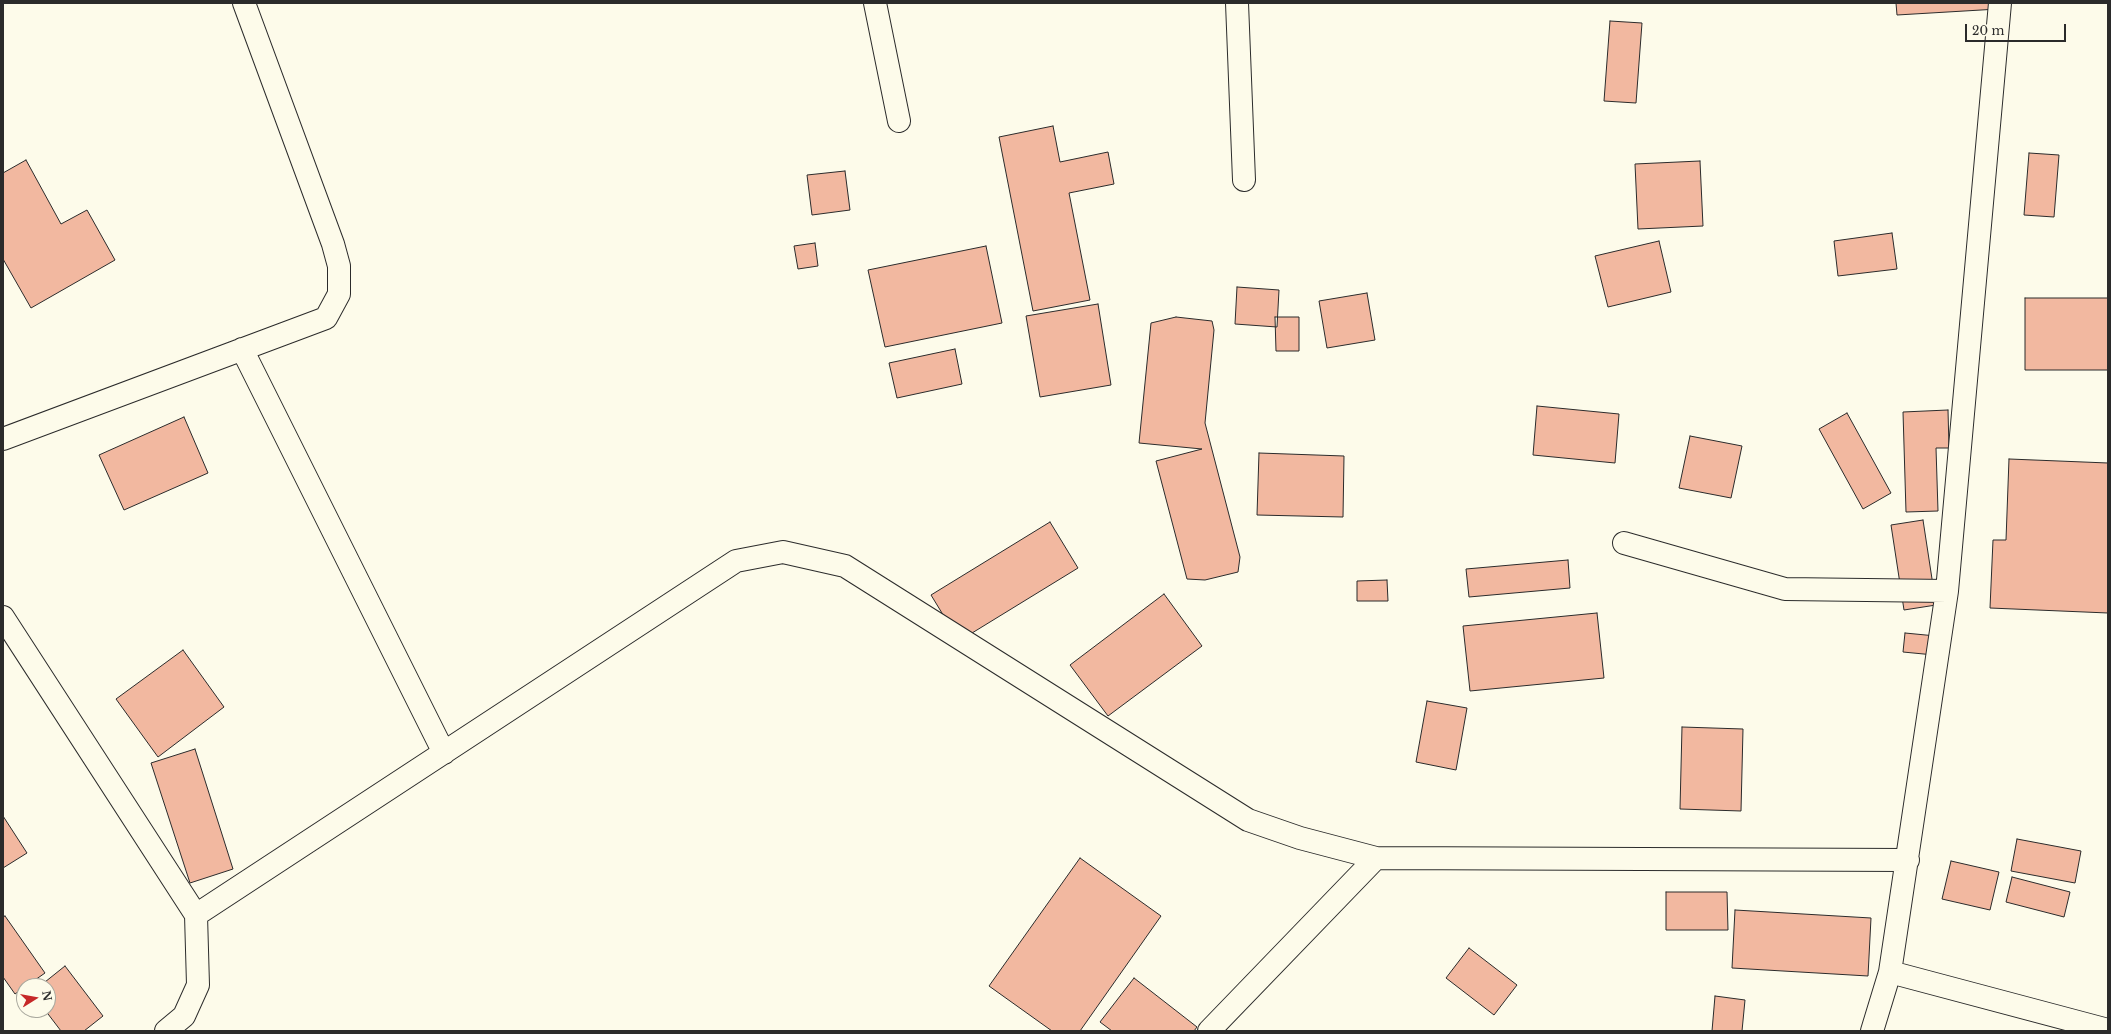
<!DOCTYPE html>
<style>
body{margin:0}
#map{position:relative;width:2111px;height:1034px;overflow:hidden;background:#fdfbea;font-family:"Libre Baskerville",serif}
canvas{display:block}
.frame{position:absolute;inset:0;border:4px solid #2b2b2b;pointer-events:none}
.north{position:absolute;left:16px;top:978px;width:40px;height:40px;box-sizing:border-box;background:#fdfbea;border:1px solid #a9a89e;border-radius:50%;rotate:79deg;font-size:11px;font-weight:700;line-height:16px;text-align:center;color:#2b2b2b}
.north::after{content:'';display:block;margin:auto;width:14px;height:18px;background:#c62828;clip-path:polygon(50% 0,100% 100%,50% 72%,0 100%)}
.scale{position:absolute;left:1965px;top:24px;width:101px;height:18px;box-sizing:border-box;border:2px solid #2b2b2b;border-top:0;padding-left:5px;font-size:12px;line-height:14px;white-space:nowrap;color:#2b2b2b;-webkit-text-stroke:3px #fdfbea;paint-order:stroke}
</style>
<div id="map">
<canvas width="2111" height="1034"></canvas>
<div class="frame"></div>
<div class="north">N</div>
<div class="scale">20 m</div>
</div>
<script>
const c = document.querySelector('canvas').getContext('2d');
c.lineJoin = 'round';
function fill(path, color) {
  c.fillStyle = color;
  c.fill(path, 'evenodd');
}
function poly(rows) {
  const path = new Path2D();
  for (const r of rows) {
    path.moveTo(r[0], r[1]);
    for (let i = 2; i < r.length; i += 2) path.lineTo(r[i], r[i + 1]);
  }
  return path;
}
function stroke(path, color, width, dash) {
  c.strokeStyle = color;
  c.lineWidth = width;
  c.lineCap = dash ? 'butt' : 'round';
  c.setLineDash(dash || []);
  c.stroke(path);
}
const building = poly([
 [1896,3,1998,3,1998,9,1897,15,1896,3],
 [1610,21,1642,23,1636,103,1604,101,1610,21],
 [1053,126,1060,162,1108,152,1114,184,1069,193,1090,300,1033,311,999,137,1053,126],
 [2029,153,2059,155,2054,217,2024,215,2029,153],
 [26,160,61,224,87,210,115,260,31,308,3,259,3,173,26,160],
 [1700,161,1703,226,1638,229,1635,164,1700,161],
 [845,171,850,210,812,215,807,175,845,171],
 [1892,233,1897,269,1838,276,1834,241,1892,233],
 [1659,241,1671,292,1608,307,1595,256,1659,241],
 [815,243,818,266,798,269,794,246,815,243],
 [986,246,1002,323,885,347,868,270,986,246],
 [1237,287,1279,290,1277,327,1235,324,1237,287],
 [1367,293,1375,340,1327,348,1319,301,1367,293],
 [2025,298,2108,298,2108,370,2025,370,2025,298],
 [1098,304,1111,385,1040,397,1026,316,1098,304],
 [1176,317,1212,321,1214,330,1205,423,1240,557,1238,572,1205,580,1187,579,1156,461,1202,449,1139,443,1151,323,1176,317],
 [1275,317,1299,317,1299,351,1276,351,1275,317],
 [955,349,962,384,897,398,889,363,955,349],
 [1537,406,1619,414,1615,463,1533,455,1537,406],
 [1948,410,1949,448,1936,448,1938,511,1906,512,1903,412,1948,410],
 [1847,413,1891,493,1863,509,1819,429,1847,413],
 [184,417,208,473,124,510,99,455,184,417],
 [1690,436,1742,446,1731,498,1679,488,1690,436],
 [1259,453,1344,456,1343,517,1257,515,1259,453],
 [2009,459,2108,463,2108,613,1990,608,1993,540,2006,540,2009,459],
 [1923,520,1936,605,1904,610,1891,525,1923,520],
 [1050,522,1078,568,959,641,931,595,1050,522],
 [1568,560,1570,588,1469,597,1466,569,1568,560],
 [1387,580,1388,601,1357,601,1357,581,1387,580],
 [1164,594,1202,646,1108,716,1070,665,1164,594],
 [1597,613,1604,678,1470,691,1463,626,1597,613],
 [1905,633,1936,636,1934,655,1903,652,1905,633],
 [183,650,224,707,158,757,116,699,183,650],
 [1427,701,1467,708,1456,770,1416,762,1427,701],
 [1682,727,1743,729,1741,811,1680,809,1682,727],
 [195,749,233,869,190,883,151,763,195,749],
 [3,816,27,853,3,868,3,816],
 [2017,839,2081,851,2075,883,2011,871,2017,839],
 [1080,858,1161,916,1080,1031,1052,1031,989,986,1080,858],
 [1951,861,1999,872,1990,910,1942,899,1951,861],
 [2012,877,2070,892,2064,917,2006,902,2012,877],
 [1666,892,1727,892,1728,930,1666,930,1666,892],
 [1735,910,1871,918,1868,976,1732,968,1735,910],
 [5,916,45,973,15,994,3,977,3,917,5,916],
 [1469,948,1517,985,1494,1015,1446,978,1469,948],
 [65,966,103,1016,84,1031,61,1031,45,1010,48,1010,48,986,40,986,65,966],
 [1134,978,1197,1027,1194,1031,1112,1031,1100,1022,1134,978],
 [1715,996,1745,1000,1742,1031,1712,1031,1715,996]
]);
fill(building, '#f2b8a0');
stroke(building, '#2b2b2b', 1);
const street = poly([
 [875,3,899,121],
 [1237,3,1244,180],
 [242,349,444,753],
 [3,439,326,318,339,294,339,266,333,244,244,3],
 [1624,543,1785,589,1947,591],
 [3,617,196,915,198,985,184,1016,166,1031],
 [196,915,736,561,783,552,845,566,1248,820,1300,838,1376,858,1908,860],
 [1890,972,2108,1030],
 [1209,1031,1376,858],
 [1872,1031,1890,972,1947,591,2000,3]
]);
stroke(street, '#2b2b2b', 24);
stroke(street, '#fdfbea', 22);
</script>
